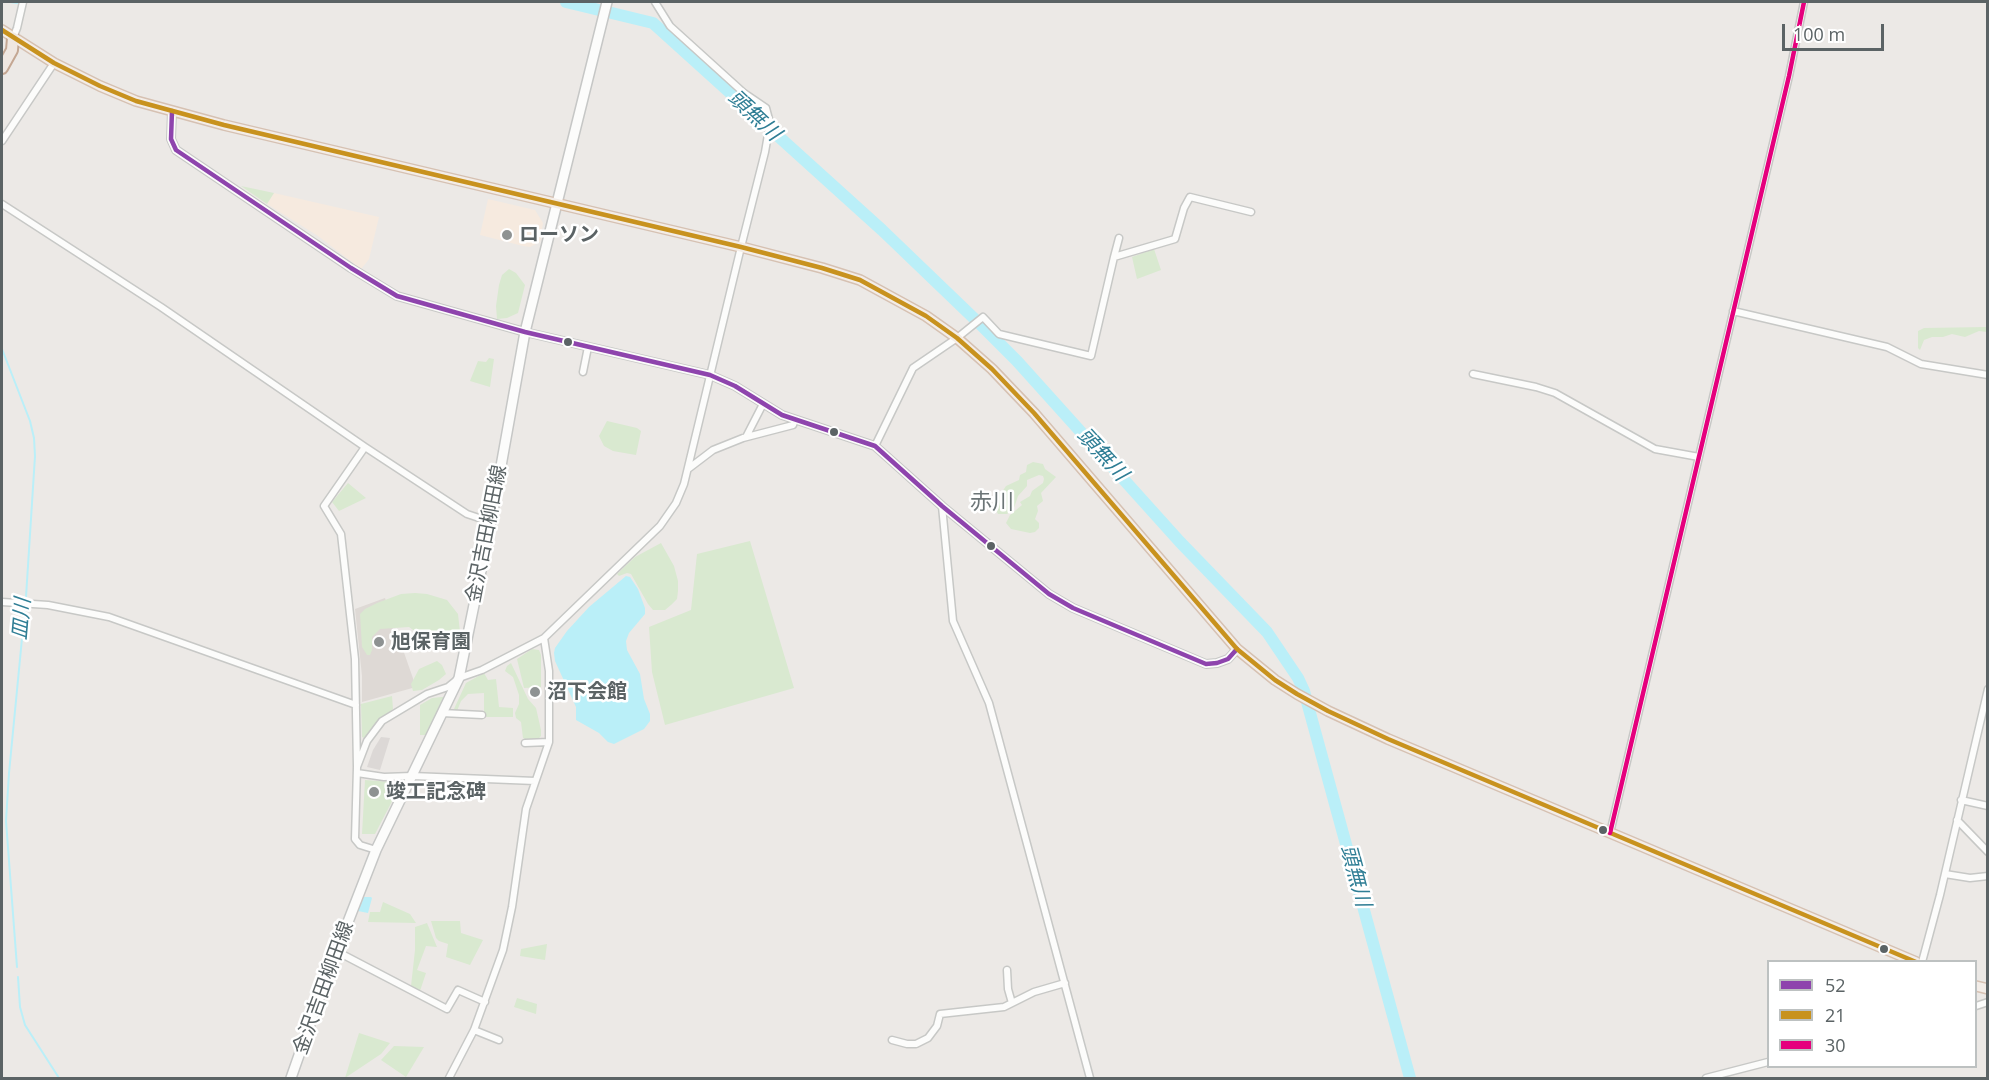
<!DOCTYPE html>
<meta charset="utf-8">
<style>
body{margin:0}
#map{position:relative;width:1989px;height:1080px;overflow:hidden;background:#ece9e6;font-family:"Open Sans",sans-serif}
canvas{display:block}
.frame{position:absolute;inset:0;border:3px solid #5b6365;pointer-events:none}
.legend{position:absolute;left:1767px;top:960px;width:210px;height:108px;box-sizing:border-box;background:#fff;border:2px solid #bdc1c1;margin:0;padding:8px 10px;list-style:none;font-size:18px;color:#5b6365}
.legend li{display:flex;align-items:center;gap:12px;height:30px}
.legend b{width:30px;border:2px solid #bdc1c1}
.scale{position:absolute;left:1782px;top:24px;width:102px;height:27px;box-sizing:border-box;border:3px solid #5b6365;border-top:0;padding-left:8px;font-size:18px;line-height:21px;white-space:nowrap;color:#5b6365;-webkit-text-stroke:4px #fff;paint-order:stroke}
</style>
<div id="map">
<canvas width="1989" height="1080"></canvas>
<div class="frame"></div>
<ul class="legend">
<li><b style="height:8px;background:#8e44ad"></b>52</li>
<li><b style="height:8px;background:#c8921e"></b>21</li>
<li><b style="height:8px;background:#e5007d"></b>30</li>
</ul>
<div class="scale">100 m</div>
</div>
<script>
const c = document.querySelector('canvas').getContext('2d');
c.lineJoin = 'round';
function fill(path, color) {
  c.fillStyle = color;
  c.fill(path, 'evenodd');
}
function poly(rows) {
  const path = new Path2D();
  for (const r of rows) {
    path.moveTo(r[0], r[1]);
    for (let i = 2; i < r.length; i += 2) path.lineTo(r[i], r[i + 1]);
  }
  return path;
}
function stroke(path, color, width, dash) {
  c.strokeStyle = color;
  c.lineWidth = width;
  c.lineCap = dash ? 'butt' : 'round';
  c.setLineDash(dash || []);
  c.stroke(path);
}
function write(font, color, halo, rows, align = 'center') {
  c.font = font + ' "Open Sans","Noto Sans JP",sans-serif';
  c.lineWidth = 5;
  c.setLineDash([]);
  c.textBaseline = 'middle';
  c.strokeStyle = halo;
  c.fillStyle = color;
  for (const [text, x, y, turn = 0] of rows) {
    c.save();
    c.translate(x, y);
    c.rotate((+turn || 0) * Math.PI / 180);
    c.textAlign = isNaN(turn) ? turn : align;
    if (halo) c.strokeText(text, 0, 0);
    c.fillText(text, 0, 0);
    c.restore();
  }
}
fill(poly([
 [274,193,379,217,369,259,366,263,361,269,318,236,267,204],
 [488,199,535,210,543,223,540,242,530,247,523,246,480,235]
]), '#f6eadf');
fill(poly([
 [381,737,390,738,380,770,367,767,373,750]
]), '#dcd8d6');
fill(poly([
 [385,598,416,687,362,702,362,676,355,609]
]), '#ded9d5');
fill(poly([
 [241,186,274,193,267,204],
 [1154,249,1161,270,1137,279,1132,257],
 [509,269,516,273,525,285,518,313,507,318,497,319,496,306,499,285,502,275],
 [1986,327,1987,332,1979,331,1965,337,1952,334,1943,337,1932,337,1924,340,1920,350,1918,348,1918,331,1924,328],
 [489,358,494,359,490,387,470,381,478,361,486,362],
 [607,421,637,428,641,431,636,455,613,451,604,446,599,436],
 [1033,462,1043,464,1045,469,1056,477,1041,493,1043,501,1037,506,1038,511,1035,519,1039,523,1039,528,1035,532,1030,533,1011,529,1006,523,1010,515,1022,505,1020,502,1030,496,1032,491,1043,483,1044,479,1043,476,1039,475,1027,480,1027,486,1018,496,1014,508,1007,514,998,514,993,505,993,495,995,492,1002,492,1006,486,1019,480,1020,475,1026,472,1027,465],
 [348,483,366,498,339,511,332,502],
 [750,541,794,688,665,725,652,672,649,627,691,610,697,554],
 [661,543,674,566,678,581,678,591,677,599,671,605,665,610,653,610,648,604,631,574,627,573,619,576,617,574,635,557],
 [415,593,427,594,447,600,458,614,460,632,453,638,423,637,409,627,380,629,372,637,372,650,370,655,367,655,362,647,360,614,365,609,377,603,401,594],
 [532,649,539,650,541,655,541,687,524,688,517,659],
 [437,661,442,665,446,674,439,680,422,690,413,691,411,684,419,669],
 [511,663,528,699,536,708,541,730,541,736,538,739,527,740,523,738,521,722,516,718,515,713,519,704,519,695,513,677,505,671,507,666],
 [484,673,488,680,496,679,499,707,513,708,513,717,484,717,484,693,468,694,461,701,457,711,454,709,466,683],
 [392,696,393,709,383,718,364,738,362,737,361,704],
 [441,697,444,697,426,735,420,735,420,705,432,698],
 [365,780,392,782,400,786,375,834,362,834],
 [383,902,410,914,416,923,368,922,370,912,380,912],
 [431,921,460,921,461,933,483,940,470,965,446,957,448,944,439,941,436,938],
 [427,923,437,947,426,946,417,970,426,973,420,991,411,986,415,950,415,927],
 [547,944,545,960,520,956,521,949],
 [517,998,537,1004,536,1014,514,1007],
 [359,1033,390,1043,381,1054,345,1078],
 [394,1046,424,1047,406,1077,381,1060]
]), '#d9e9d0');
fill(poly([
 [626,576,630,577,638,589,645,608,645,614,629,633,626,641,627,650,640,674,644,699,650,714,650,721,644,729,614,744,608,742,599,733,576,720,576,707,555,661,554,653,555,648,567,631,589,607],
 [364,897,371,897,372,898,368,913,358,911]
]), '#baeff8');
stroke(poly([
 [10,2,17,3],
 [2,349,30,421,34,438,35,456,26,597,9,773,6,821,17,967],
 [18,977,20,1007,25,1025,59,1078]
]), '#baeff8', 2);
stroke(poly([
 [566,2,653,23,882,230,983,327,1017,361,1180,542,1267,632,1298,678,1304,691,1410,1078]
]), '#baeff8', 12);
const minor = poly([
 [13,38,17,28,23,2],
 [2,141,54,63],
 [2,204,161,307,365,447,467,514,491,522],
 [1114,257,1119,238],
 [1733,311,1887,347,1921,364,1988,375],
 [583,372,588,347],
 [1473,374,1536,387,1555,393,1655,449,1699,457],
 [746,437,763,404],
 [875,446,913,368,957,338,983,317,999,334,1091,356,1114,257,1175,239,1184,208,1190,197,1251,212],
 [365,447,324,506,341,534,355,659,357,767,355,839,360,845,376,850],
 [688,469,713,450,743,438,793,425,795,420],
 [942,506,953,621,989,703,1090,1078],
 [2,602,48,605,109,617,356,705],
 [442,713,482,715],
 [525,743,549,742],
 [357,767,367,741,382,721,427,694,448,687,459,678,482,670,544,638,660,526,676,503,684,484,741,247,765,152,770,123,766,108,744,93,670,26,655,2],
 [357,773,384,777,412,776,535,781],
 [1961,800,1988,806],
 [1957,820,1988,852],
 [1610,833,1789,76,1804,2],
 [1945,874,1970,878,1988,876],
 [336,951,447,1009,458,990,485,1002],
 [1922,962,1940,895,1988,689],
 [1007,970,1008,989,1012,1003],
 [1976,1006,1988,1002],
 [474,1030,499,1040],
 [892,1040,907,1044,916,1044,928,1038,937,1026,940,1014,1004,1007,1034,992,1065,983],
 [449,1078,474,1030,503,950,512,907,526,809,549,742,549,671,544,638],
 [1706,1078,1768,1062]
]);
const tertiary = poly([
 [172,111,171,139,176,150,351,268,397,296,525,332,710,375,735,386,782,415,875,446,942,506,1049,594,1073,608,1206,664,1217,663,1228,659,1237,649]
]);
const secondary = poly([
 [291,1078,325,981,376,850,459,678,491,522,525,332,607,2]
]);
const primary = poly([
 [2,30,54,63,100,86,136,101,224,125,741,247,822,268,860,280,926,316,957,338,992,369,1034,413,1237,649,1275,680,1297,694,1328,711,1388,739,1916,962],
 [1976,986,1988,989]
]);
const motorway = poly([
 [2,68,12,50,13,38]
]);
stroke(minor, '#c7c8c6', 9);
stroke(tertiary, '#c7c8c6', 10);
stroke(secondary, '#c6c7c6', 12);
stroke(primary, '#d6c1b2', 12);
stroke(motorway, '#c4a793', 14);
stroke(minor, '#fcfcfb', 6);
stroke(tertiary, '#fcfcfb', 8);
stroke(secondary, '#fcfcfb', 9);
stroke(primary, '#f3ede8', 9);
stroke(motorway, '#efe7e1', 10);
stroke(poly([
 [172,111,171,139,176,150,351,268,397,296,525,332,710,375,735,386,782,415,875,446,942,506,1049,594,1073,608,1206,664,1217,663,1228,659,1237,649]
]), '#8e44ad', 4.5);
stroke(poly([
 [2,30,54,63,100,86,136,101,224,125,741,247,822,268,860,280,926,316,957,338,992,369,1034,413,1237,649,1275,680,1297,694,1328,711,1388,739,1916,962]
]), '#c8921e', 4.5);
stroke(poly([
 [1610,833,1789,76,1804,2]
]), '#e5007d', 4.5);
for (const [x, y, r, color] of [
 [507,235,6,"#8e9292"],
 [568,342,5,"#5b6365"],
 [834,432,5,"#5b6365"],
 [991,546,5,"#5b6365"],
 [379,642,6,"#8e9292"],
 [535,692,6,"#8e9292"],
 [374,792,6,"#8e9292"],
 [1603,830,5,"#5b6365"],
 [1884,949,5,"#5b6365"]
]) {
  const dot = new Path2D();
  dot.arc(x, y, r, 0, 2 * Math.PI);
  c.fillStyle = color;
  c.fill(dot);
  stroke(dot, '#fff', 2);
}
write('bold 20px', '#5b6365', '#fff', [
 ["ローソン",519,235],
 ["旭保育園",391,642],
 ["沼下会館",547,692],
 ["竣工記念碑",386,792]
], 'left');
write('20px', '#5b6365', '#fff', [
 ["金沢吉田柳田線",487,534,-79],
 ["金沢吉田柳田線",324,988,-70]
]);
write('italic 21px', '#2f7e95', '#fff', [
 ["頭無川",754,116,43],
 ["頭無川",1102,455,47],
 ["皿川",22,619,-85],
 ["頭無川",1355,876,75]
]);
write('22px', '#6c7577', '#fff', [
 ["赤川",992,503]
]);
</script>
